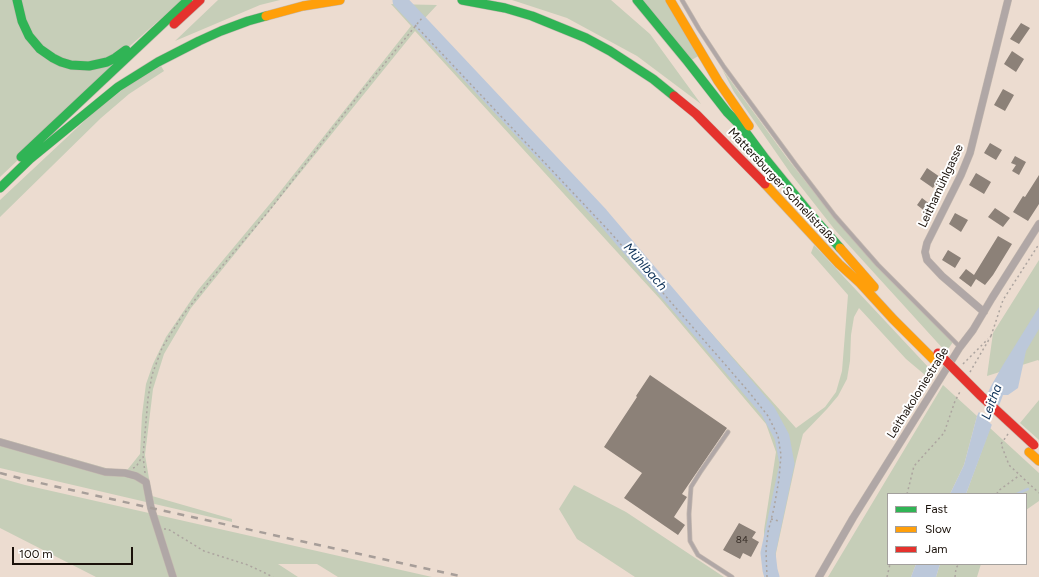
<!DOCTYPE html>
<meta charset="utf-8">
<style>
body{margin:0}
#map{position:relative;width:1039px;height:577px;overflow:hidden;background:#ecdcd0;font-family:Figtree,sans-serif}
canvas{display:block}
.legend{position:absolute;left:887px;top:493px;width:140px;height:72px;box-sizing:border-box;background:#fff;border:1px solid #a3a09d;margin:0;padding:5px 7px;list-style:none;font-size:12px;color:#1a110a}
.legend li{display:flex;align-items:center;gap:8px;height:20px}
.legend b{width:20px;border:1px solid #a3a09d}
.scale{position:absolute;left:12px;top:547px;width:121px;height:18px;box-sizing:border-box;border:2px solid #1a110a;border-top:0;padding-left:5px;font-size:12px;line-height:14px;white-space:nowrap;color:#1a110a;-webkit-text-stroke:3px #fff;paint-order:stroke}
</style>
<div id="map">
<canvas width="1039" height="577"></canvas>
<ul class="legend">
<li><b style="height:5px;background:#30b455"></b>Fast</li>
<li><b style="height:5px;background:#ff9f0a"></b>Slow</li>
<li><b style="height:5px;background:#e5322d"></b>Jam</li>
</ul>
<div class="scale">100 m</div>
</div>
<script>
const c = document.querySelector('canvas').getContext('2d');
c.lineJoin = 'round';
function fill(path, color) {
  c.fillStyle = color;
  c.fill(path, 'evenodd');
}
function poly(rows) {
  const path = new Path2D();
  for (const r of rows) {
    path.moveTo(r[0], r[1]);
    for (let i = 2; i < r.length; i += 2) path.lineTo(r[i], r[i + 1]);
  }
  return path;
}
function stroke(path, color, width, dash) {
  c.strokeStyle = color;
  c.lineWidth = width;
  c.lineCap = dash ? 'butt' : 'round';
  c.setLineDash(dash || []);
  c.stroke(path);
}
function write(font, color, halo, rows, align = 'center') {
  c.font = font + ' Figtree,sans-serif';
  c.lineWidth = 4;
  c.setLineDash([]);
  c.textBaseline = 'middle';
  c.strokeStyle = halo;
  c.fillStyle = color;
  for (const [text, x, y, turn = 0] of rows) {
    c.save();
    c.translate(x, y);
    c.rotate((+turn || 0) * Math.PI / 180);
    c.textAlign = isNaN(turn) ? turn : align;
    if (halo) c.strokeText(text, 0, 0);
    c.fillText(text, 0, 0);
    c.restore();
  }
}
fill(poly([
 [0,0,182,0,122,53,108,75,0,177],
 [218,0,280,0,260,5,175,41],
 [512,0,611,0,650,34,701,104,637,56,567,18],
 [637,0,670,0,702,54,688,62],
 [391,4,437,5,424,19,639,252,796,428,825,407,836,392,842,371,848,295,811,253,814,245,930,369,925,375,906,359,859,308,854,317,851,335,850,361,847,379,838,396,827,409,803,434,796,461,776,553,776,569,779,577,764,577,764,530,776,452,766,424,660,299,415,31,191,308,164,354,153,389,145,455,152,496,232,519,232,522,0,468,0,438,120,472,128,469,140,454,142,415,146,384,153,364,166,337,198,290,279,193,411,26],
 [161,66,164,71,129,94,101,118,0,217,0,200,95,111,125,88],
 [722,69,787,158,832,215,878,268,953,342,946,352,835,230,791,174,734,92],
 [1039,260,1039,361,1038,360,987,376,993,333],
 [943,385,977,416,964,465,950,494,888,494,888,564,916,564,911,577,828,577],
 [1039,400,1039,440,1020,423],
 [990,428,1039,473,1039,501,1026,510,1026,494,966,494],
 [0,478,25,485,432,577,338,577,317,564,278,564,298,577,96,577,0,528],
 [574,485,626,512,724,577,635,577,577,539,559,509],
 [940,564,981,564,977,577,936,577]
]), '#c6ceb8');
fill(poly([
 [1039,307,1039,329,1026,351,1018,388,1008,395,1003,395,966,494,950,494,964,465,977,416,991,386,1003,365],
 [916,564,940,564,936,577,911,577]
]), '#bcc8da');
fill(poly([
 [985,394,1000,408,993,426,978,411]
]), '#ecdcd0');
stroke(poly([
 [1017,494,1028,489]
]), '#bcc8da', 2.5);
stroke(poly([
 [400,1,601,215,768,411,782,437,787,464,768,553,770,570,772,577]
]), '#bcc8da', 15);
fill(poly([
 [1021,23,1030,28,1019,44,1010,39],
 [1012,51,1024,59,1016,72,1004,64],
 [1003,89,1014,95,1005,111,994,105],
 [990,143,1002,150,996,160,984,153],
 [1015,156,1026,162,1019,175,1012,171,1016,165,1011,163],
 [927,168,940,177,933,188,920,179],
 [976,173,991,182,984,194,969,185],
 [1039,175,1039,204,1028,221,1013,212,1023,196,1025,197],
 [922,198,931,205,926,212,917,205],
 [995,208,1010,218,1003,227,988,217],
 [955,213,968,220,961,232,949,224],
 [998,236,1012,244,993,275,985,285,976,279,971,287,959,278,966,269,974,275],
 [948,250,961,258,955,268,942,260],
 [650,375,727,428,682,494,687,497,674,517,685,525,678,535,624,498,642,473,604,447,637,397,636,396],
 [739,523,756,532,752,538,759,542,751,557,743,553,740,559,723,550]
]), '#8c8178');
const lane = poly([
 [682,0,699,29,724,67,796,165,835,216,878,265,960,347],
 [728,432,701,471,691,487,689,514,690,541,698,555,732,577]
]);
const street = poly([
 [984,312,942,276,927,260,925,252,927,243,961,175,970,153,1008,0],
 [0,442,105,472,125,473,136,476,146,482,151,508,173,577],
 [819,577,853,518,960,347,973,330,992,298,1039,224]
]);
const fast = poly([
 [17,0,22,21,29,36,40,49,53,58,61,62,71,65,89,66,107,62,115,58,126,50],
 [462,0,505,8,532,16,586,38,610,51,653,79,674,96],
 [637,0,688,62,727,112,741,126,764,157,812,216,840,248],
 [21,157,188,0],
 [0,188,30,159,118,87,158,62,199,41,221,31,248,21,266,16]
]);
const slow = poly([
 [670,0,718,81,749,126],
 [266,16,303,6,340,0],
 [765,184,839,264,860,283,893,319,934,360],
 [840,248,874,287],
 [1029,452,1039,461]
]);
const jam = poly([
 [174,24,200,0],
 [674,96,696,114,765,184]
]);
stroke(lane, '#c4b8af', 5);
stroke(street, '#c4b8af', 8);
stroke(fast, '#c4b8af', 10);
stroke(slow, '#c4b8af', 10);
stroke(jam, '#c4b8af', 10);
stroke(poly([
 [415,25,610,232,749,392,768,416,778,436,781,455,779,479,774,508,768,532,766,550,767,577],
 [991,336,1003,300,1039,244],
 [963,364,988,339],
 [970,372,991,336],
 [1008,434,1001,444,1009,465,1039,493],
 [133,468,136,467,142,457],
 [145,473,143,456,148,398,152,375,162,348,180,319,212,278,268,212,358,96,422,18],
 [907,494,914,466,944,433,955,401,961,390],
 [997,494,998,491,1020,475],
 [771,519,779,521],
 [164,529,168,529,204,551,248,565,263,572,273,577],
 [887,577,890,564],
 [955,577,956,568,959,564]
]), '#aca49f', 1.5, [2, 3]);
stroke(lane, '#b0a7a6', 3.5);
stroke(street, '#b0a7a6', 7);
stroke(fast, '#30b455', 9);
stroke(slow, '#ff9f0a', 9);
stroke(jam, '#e5322d', 9);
stroke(poly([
 [0,473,27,480,151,508,464,577]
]), '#a79e99', 2.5, [7, 7]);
const jamBridge = poly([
 [938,353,981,396,1034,445]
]);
stroke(jamBridge, '#c4b8af', 10, []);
stroke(jamBridge, '#e5322d', 9);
write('10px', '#362d26', null, [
 ["84",742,540]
]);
write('12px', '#1a110a', '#fff', [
 ["Mattersburger Schnellstraße",782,186,47],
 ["Leithamühlgasse",941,186,-65],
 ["Leithakoloniestraße",918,393,-58]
]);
write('italic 13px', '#0b2f56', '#fff', [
 ["Mühlbach",645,267,49],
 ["Leitha",992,402,-70]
]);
</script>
